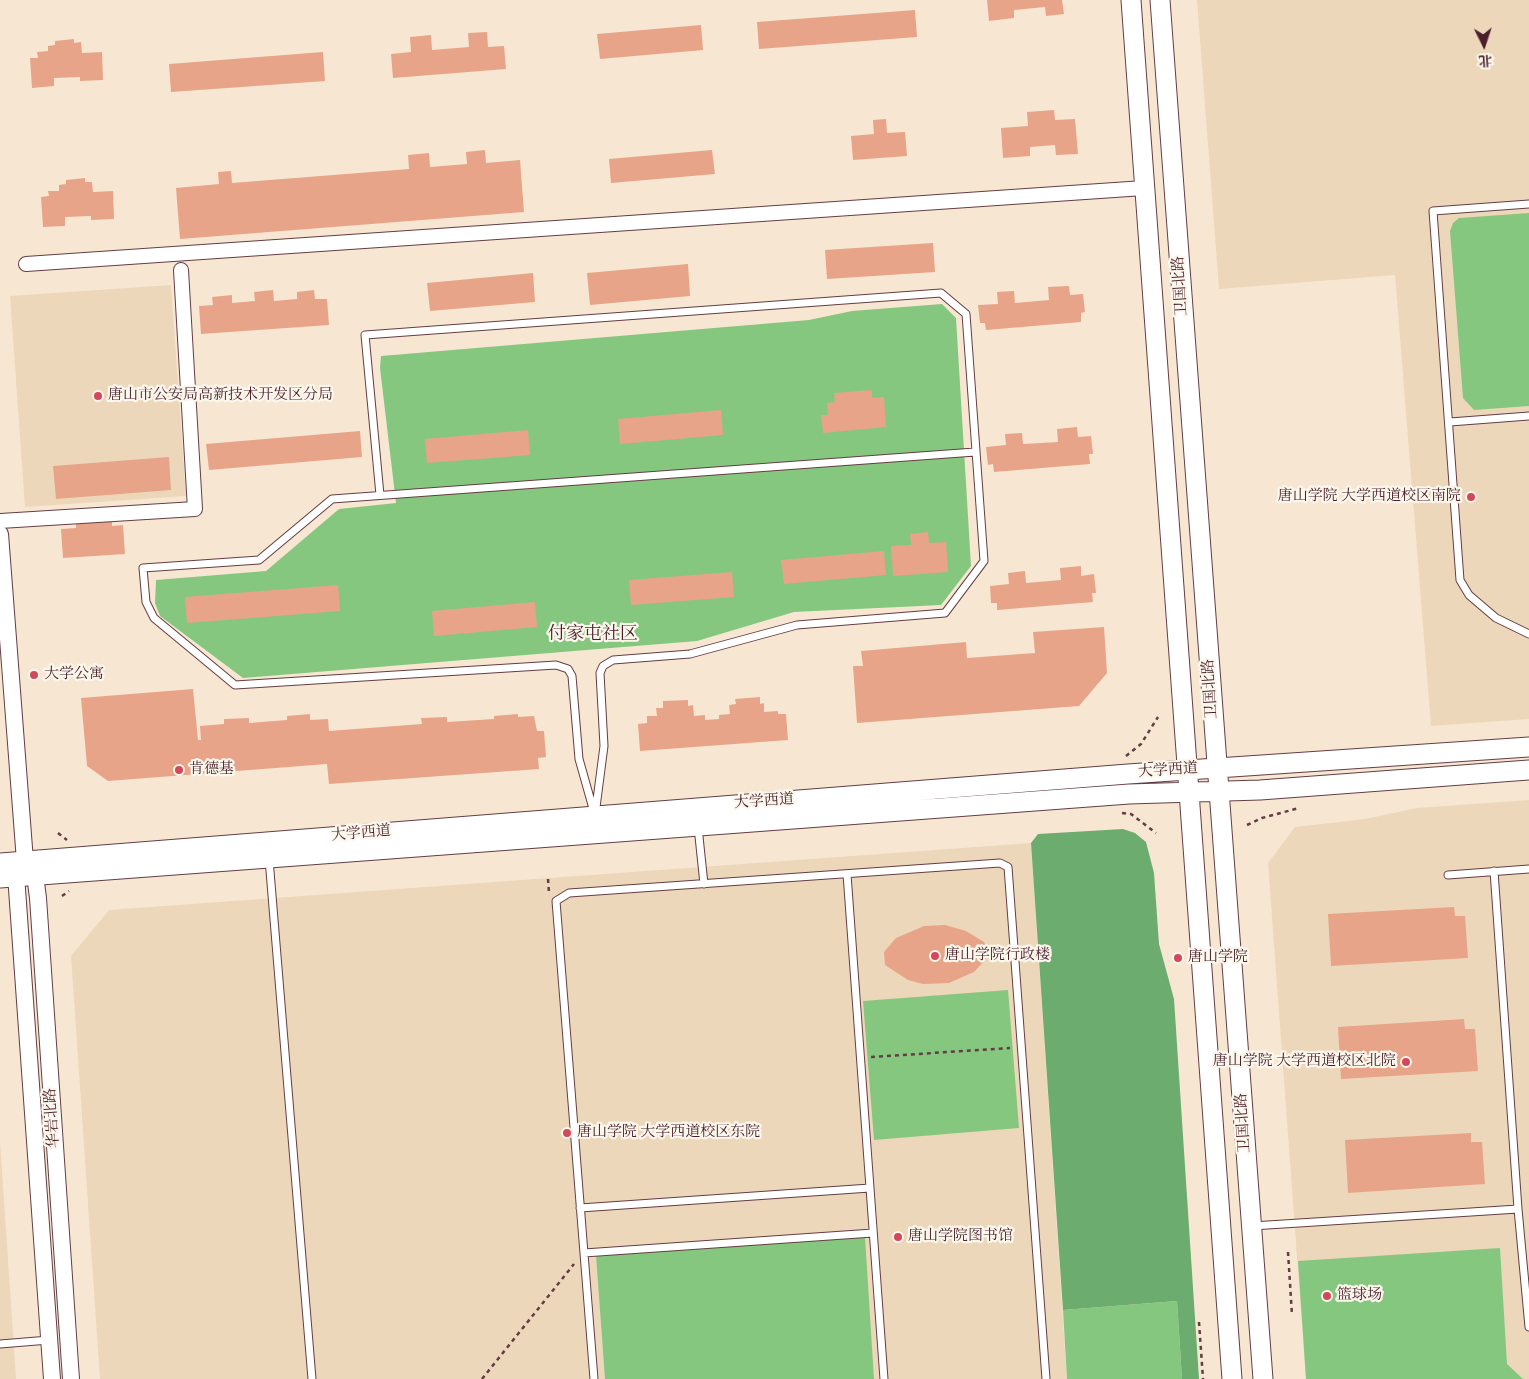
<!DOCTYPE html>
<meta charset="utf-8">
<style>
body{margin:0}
#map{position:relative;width:1529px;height:1379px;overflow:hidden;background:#f7e7d2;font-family:"IM FELL Double Pica","Noto Serif SC",serif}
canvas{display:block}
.north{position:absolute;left:1459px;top:20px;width:50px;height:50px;-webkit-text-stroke:4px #fbf7ec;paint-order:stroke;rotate:176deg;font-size:14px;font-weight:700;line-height:20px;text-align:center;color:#4a1f2b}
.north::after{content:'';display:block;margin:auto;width:18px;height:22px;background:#4a1f2b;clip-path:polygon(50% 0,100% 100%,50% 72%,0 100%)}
</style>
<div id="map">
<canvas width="1529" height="1379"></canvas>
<div class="north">北</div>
</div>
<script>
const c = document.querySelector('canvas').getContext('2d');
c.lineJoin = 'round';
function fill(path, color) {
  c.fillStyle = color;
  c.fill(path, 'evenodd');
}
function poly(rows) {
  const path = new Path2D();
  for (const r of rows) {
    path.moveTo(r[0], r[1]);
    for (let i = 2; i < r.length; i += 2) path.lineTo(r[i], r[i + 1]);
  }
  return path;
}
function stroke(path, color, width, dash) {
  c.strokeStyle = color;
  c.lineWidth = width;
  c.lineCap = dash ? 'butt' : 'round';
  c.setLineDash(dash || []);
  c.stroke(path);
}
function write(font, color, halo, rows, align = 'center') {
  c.font = font + ' "IM FELL Double Pica","Noto Serif SC",serif';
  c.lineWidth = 4.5;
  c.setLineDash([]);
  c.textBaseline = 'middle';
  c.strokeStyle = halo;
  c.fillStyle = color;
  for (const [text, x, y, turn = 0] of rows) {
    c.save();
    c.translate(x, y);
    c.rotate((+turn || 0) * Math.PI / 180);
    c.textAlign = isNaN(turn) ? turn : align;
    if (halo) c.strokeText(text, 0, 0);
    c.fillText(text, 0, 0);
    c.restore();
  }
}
fill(poly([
 [1197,0,1529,0,1529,719,1431,726,1395,275,1219,289],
 [171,285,186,496,25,507,10,296],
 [1529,800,1529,1379,1306,1379,1268,863,1295,827,1365,819,1417,808],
 [1031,843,1067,1379,100,1379,71,956,109,910],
 [0,1142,8,1259,16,1379,0,1379]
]), '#edd7ba');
fill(poly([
 [1529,213,1529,406,1474,410,1463,398,1450,231,1453,223,1459,218],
 [942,304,956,318,971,566,941,605,794,612,697,641,243,678,160,616,155,603,156,580,266,571,339,509,396,503,380,368,381,356,809,320,852,311],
 [1008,990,1019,1128,874,1140,863,1001],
 [865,1237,874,1379,605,1379,596,1255],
 [1500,1248,1507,1364,1523,1379,1306,1379,1298,1261],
 [1177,1301,1182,1379,1067,1379,1063,1310]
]), '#86c77f');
fill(poly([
 [1123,829,1135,833,1146,842,1154,873,1159,944,1174,999,1199,1379,1182,1379,1177,1301,1063,1310,1031,843,1038,834]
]), '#6cac6e');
fill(poly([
 [987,0,1062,0,1064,14,1046,16,1045,7,1014,10,1014,18,989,21],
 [915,10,917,37,759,49,757,22],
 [701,25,703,50,600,59,597,34],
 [487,32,488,47,504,46,506,69,393,78,391,54,411,52,410,37,431,35,432,50,469,47,468,33],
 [74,39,74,43,81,42,82,53,102,52,103,80,80,81,80,77,54,78,54,86,32,88,30,58,38,58,37,52,48,51,48,46,55,45,55,41],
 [323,52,325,81,171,92,169,64],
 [1054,110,1055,120,1075,119,1078,154,1056,155,1055,145,1030,147,1030,156,1003,158,1001,128,1028,126,1027,112],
 [886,119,887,133,905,132,907,156,853,160,851,136,874,134,873,120],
 [485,150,486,163,520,160,524,212,180,239,176,188,219,184,218,172,231,171,232,183,409,169,408,155,429,153,430,167,467,164,466,152],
 [712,150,715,174,611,183,609,159],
 [85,178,85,182,92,182,93,192,113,191,114,219,91,220,91,216,65,217,65,226,43,227,41,197,49,196,48,191,59,191,59,185,66,184,66,180],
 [933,243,935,272,827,279,825,250],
 [688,264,690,296,590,305,587,273],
 [533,273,535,302,430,311,427,283],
 [1069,286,1070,295,1083,294,1085,312,1081,313,1081,322,986,330,985,323,980,323,978,305,998,304,997,292,1014,291,1015,303,1049,300,1048,287],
 [273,290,274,301,297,299,297,292,314,290,315,299,327,299,329,325,201,334,199,306,213,305,212,297,232,295,232,303,255,301,254,292],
 [872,390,872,398,884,397,886,427,823,433,821,415,828,415,827,403,835,402,834,393],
 [721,410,723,435,620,444,618,419],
 [1077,427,1078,437,1091,436,1093,454,1089,454,1090,464,994,472,993,464,988,465,986,447,1006,445,1005,434,1022,433,1023,444,1058,442,1057,429],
 [528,430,530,455,427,463,425,439],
 [360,431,362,457,209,470,206,444],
 [169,457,171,490,56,499,53,466],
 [112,519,112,526,123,525,125,554,63,558,61,529,76,528,76,522],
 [928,532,929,543,946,542,948,572,893,576,891,546,911,545,910,534],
 [884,551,886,575,784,584,781,560],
 [1081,566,1081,576,1094,574,1096,593,1092,593,1093,602,997,610,997,603,991,603,990,586,1009,584,1008,573,1025,571,1026,583,1061,580,1060,568],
 [732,572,734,597,631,605,629,580],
 [338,585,340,611,187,623,185,597],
 [535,602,537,627,434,636,432,611],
 [1104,627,1107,673,1079,706,857,723,853,666,863,666,861,651,966,642,967,658,1035,653,1033,632],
 [193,689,198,740,201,740,200,726,224,724,224,719,249,718,249,723,287,720,287,716,310,714,310,720,328,719,329,731,422,724,421,718,447,717,447,722,494,719,494,716,518,714,518,717,534,716,537,731,544,731,546,757,538,758,539,769,329,784,327,764,108,781,87,766,81,698],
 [760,697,760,704,764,703,764,712,778,711,778,714,786,714,788,740,640,751,638,724,647,723,647,716,657,716,656,708,663,708,663,701,688,700,688,706,693,705,694,716,705,715,705,720,719,719,719,715,730,714,729,705,736,704,735,699],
 [1454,907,1455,916,1465,916,1468,958,1331,966,1328,914],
 [945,925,966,931,984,942,988,951,986,959,974,972,949,983,923,984,908,980,885,965,884,952,896,938,924,926],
 [1464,1019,1465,1029,1475,1029,1478,1071,1341,1079,1338,1027],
 [1471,1133,1471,1142,1482,1142,1485,1184,1348,1193,1345,1140]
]), '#e8a488');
const service = poly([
 [1529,204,1433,211,1460,580,1469,595,1496,618,1529,634],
 [1450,422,1529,416],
 [380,495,365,335,941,293,966,314,984,561,945,613,797,625,690,654,613,660,603,666,600,673,604,746,595,815],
 [594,812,579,759,572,676,568,669,556,665,235,685,154,618,146,602,143,568,259,560,332,499,975,452],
 [698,827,704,884],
 [269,859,312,1379],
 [1494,871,1518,1209,1529,1327],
 [847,874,884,1379],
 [1448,875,1529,869],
 [580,1208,870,1188],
 [1252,1226,1518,1209],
 [584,1253,873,1233],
 [0,1344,49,1340],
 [594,1379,556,901,569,893,1000,863,1008,867,1046,1379]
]);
const minor = poly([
 [26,264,1144,188],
 [0,521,195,509,181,270]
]);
const tertiary = poly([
 [0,534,25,861,35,875,38,898,71,1379],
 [21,867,16,875,52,1379]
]);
const secondary = poly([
 [1131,0,1232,1379],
 [1160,0,1263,1379],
 [0,863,1128,774,1529,747],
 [0,878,1129,794,1260,790,1529,770]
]);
stroke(service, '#643d44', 9);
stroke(minor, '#643d44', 16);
stroke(tertiary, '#643d44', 18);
stroke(secondary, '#643d44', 21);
stroke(poly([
 [1126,756,1141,744,1158,717],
 [1122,813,1131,814,1156,833],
 [1247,825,1262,818,1299,808],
 [58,833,67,840],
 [548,879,549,893],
 [62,896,69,891],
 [871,1057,1010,1048],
 [1288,1252,1292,1315],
 [1199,1322,1203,1379],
 [482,1379,574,1264]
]), '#643d44', 2.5, [4, 4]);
stroke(service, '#fff', 7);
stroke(minor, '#fff', 14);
stroke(tertiary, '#fff', 16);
stroke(secondary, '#fff', 19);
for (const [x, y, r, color] of [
 [98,396,5,"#d1495b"],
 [1471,497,5,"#d1495b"],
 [34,675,5,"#d1495b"],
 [179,770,5,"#d1495b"],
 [935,956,5,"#d1495b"],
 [1178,958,5,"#d1495b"],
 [1406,1062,5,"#d1495b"],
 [567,1133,5,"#d1495b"],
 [898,1237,5,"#d1495b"],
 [1327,1296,5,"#d1495b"]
]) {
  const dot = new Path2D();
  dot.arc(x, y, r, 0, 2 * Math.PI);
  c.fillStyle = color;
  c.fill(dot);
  stroke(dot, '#fbf7ec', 2);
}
write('15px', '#4a1f2b', '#fbf7ec', [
 ["卫国北路",1181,286,-94],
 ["卫国北路",1211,689,-94],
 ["大学西道",1168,771,-4],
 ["大学西道",764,802,-4],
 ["大学西道",361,834,-5],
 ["华岩北路",53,1118,-94],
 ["卫国北路",1244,1123,-94]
]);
write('15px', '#4a1f2b', '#fbf7ec', [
 ["唐山市公安局高新技术开发区分局",108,396],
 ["唐山学院 大学西道校区南院",1461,497,"right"],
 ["大学公寓",44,675],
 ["肯德基",189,770],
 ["唐山学院行政楼",945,956],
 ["唐山学院",1188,958],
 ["唐山学院 大学西道校区北院",1396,1062,"right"],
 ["唐山学院 大学西道校区东院",577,1133],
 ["唐山学院图书馆",908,1237],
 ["篮球场",1337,1296]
], 'left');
write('18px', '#4a1f2b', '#fbf7ec', [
 ["付家屯社区",593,635]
]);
</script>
